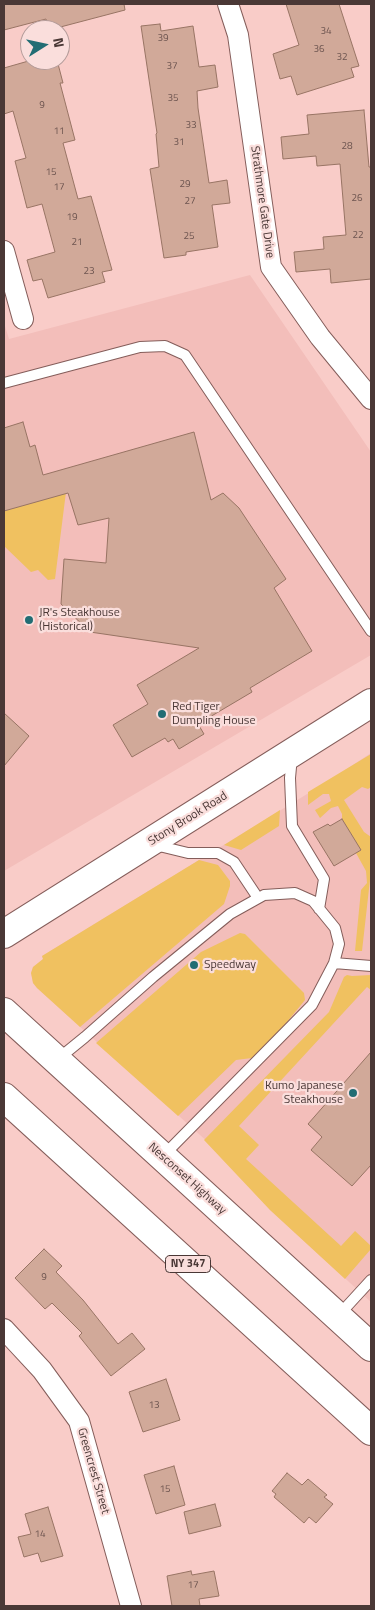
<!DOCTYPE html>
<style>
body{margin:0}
#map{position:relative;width:375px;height:1610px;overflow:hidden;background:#f9ccc8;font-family:"Titillium Web",sans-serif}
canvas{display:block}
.frame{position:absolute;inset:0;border:5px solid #4a3836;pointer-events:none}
.north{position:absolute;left:20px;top:20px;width:50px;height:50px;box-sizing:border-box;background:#fadedc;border:1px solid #b49c9a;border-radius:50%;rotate:80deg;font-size:14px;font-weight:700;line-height:20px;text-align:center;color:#4a3836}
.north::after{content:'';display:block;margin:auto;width:18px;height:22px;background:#226d74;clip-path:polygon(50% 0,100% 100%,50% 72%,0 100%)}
</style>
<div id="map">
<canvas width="375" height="1610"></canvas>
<div class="frame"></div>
<div class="north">N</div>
</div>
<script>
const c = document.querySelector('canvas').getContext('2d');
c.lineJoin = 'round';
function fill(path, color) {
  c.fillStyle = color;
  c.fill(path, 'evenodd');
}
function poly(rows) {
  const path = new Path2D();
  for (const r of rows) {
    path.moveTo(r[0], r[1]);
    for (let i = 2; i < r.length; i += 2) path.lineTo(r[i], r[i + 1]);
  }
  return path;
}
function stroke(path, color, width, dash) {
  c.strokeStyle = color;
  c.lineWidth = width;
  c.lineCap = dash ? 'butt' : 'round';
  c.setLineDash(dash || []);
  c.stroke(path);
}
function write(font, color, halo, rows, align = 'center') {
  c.font = font + ' "Titillium Web",sans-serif';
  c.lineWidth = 4.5;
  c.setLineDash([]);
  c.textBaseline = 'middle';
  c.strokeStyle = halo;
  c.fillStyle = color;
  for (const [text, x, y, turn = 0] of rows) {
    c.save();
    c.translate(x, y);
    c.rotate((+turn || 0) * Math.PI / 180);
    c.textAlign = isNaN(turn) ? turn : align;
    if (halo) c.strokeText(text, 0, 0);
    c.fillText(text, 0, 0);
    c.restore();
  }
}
fill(poly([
 [250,275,371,452,371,655,4,871,4,323,9,339],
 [371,753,371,1302,270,1210,210,1144,37,988,33,983,31,973,33,967,43,959,42,956,330,780]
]), '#f3beba');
fill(poly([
 [66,492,55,579,48,580,38,570,31,572,4,546,4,511],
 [371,754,371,787,368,789,362,787,344,800,364,832,371,837,371,871,362,951,355,951,361,890,367,883,366,871,356,853,360,850,342,819,342,814,338,806,331,808,320,818,315,810,331,801,329,794,323,794,308,805,308,792],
 [280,810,279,826,241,850,224,845],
 [199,860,218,865,230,881,230,886,224,904,80,1027,37,988,33,983,31,973,33,967,43,959,42,956],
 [240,933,245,934,304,993,305,1000,278,1033,252,1058,236,1060,178,1116,96,1043,201,952],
 [347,975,352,976,371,975,371,990,367,987,239,1126,259,1145,246,1159,341,1246,355,1231,370,1245,371,1244,371,1249,345,1279,270,1210,204,1140,329,1012,344,977]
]), '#f0c160');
const building = poly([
 [4,4,124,4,125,10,49,30,46,19,4,30,4,4],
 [286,4,339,4,359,66,351,68,354,77,297,95,291,76,280,79,273,54,299,45,286,4],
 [160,24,161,31,193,26,199,67,215,65,218,87,197,91,198,108,209,183,227,180,230,203,212,205,218,247,186,252,186,255,164,258,150,169,159,167,156,134,157,133,141,26,160,24],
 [32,60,57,60,63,83,60,83,75,140,63,143,78,199,91,196,112,270,102,272,105,282,48,298,42,279,33,281,27,260,55,252,42,204,27,208,15,161,26,158,13,111,4,114,4,68,32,60],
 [364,110,369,167,371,167,371,279,331,283,330,269,296,272,294,252,324,249,323,237,346,235,340,164,317,166,316,156,283,159,281,137,309,134,307,115,364,110],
 [23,422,30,447,35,445,43,475,194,432,211,500,223,493,239,508,286,579,274,588,312,651,250,688,252,692,198,724,204,734,179,749,173,739,168,742,165,738,132,757,113,725,148,704,137,685,199,648,90,632,61,604,64,559,106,563,109,518,78,525,68,493,4,511,4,428,23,422],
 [4,713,29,736,4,766,4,713],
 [342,819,361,850,334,866,313,832,328,824,330,826,342,819],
 [371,1052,371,1165,352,1186,311,1150,322,1137,308,1124,371,1052],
 [44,1249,62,1266,56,1272,83,1300,118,1344,132,1333,145,1349,111,1376,79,1336,82,1333,52,1303,45,1309,15,1278,44,1249],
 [166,1379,180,1420,143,1432,129,1392,166,1379],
 [174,1466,185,1505,156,1514,144,1475,174,1466],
 [287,1473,302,1485,308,1479,327,1495,324,1497,333,1504,316,1523,309,1517,304,1523,274,1497,276,1494,272,1491,287,1473],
 [215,1504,221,1526,189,1534,184,1512,215,1504],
 [48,1507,63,1556,41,1562,38,1553,24,1557,18,1537,31,1534,25,1514,48,1507],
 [191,1571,192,1575,214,1571,219,1596,199,1599,200,1606,172,1606,167,1576,191,1571]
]);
fill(building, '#d1a999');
stroke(building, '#987464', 1);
const lane = poly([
 [4,383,140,347,165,346,185,355,371,631],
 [292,756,290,778,292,826,324,879,319,909],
 [155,845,188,853,218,853,234,862,258,898],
 [334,963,371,966],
 [58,1059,85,1037,153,977,230,914,264,895,295,893,313,901,335,928,339,944,334,963,312,1005,163,1156],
 [338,1316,371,1280]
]);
const street = poly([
 [228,4,238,35,271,267,320,337,371,399],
 [4,251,23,319],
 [4,1329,42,1370,79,1421,131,1606]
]);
const secondary = poly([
 [4,934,371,703]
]);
const highway = poly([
 [4,1012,371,1347],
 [4,1097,371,1431]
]);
stroke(lane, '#845d5a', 12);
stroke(street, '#845d5a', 22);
stroke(secondary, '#845d5a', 30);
stroke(highway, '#845d5a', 30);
stroke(lane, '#fff', 10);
stroke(street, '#fff', 20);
stroke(secondary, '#fff', 28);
stroke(highway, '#fff', 28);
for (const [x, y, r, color] of [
 [29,620,5,"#226d74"],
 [162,714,5,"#226d74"],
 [194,965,5,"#226d74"],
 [353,1093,5,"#226d74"]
]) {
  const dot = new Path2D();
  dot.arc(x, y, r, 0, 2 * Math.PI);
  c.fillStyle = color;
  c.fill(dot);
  stroke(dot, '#fadedc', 2);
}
write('10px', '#6c544f', null, [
 ["34",326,32],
 ["39",163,39],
 ["36",319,50],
 ["32",342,58],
 ["37",172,67],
 ["35",173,99],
 ["9",42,106],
 ["33",191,126],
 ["11",59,132],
 ["31",179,143],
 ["28",347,147],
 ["15",51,173],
 ["29",185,185],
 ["17",59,188],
 ["26",357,199],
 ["27",190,202],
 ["19",72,218],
 ["22",358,236],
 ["25",189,237],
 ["21",77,243],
 ["23",89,272],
 ["9",44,1278],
 ["13",154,1406],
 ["15",165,1490],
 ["14",40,1535],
 ["17",193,1586]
]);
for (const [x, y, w] of [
 [188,1264,45]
]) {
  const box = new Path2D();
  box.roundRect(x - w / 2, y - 8.5, w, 17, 4);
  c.fillStyle = '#fadedc';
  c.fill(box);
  stroke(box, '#4a3836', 1);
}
write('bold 11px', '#4a3836', null, [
 ["NY 347",188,1264]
]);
write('12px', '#4a3836', '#fadedc', [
 ["Strathmore Gate Drive",262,202,82],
 ["Stony Brook Road",188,819,-32],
 ["Nesconset Highway",187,1179,42],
 ["Greencrest Street",93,1471,74]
]);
write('12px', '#4a3836', '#fadedc', [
 ["JR's Steakhouse",39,613],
 ["(Historical)",39,627],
 ["Red Tiger",172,707],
 ["Dumpling House",172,721],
 ["Speedway",204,965],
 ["Kumo Japanese",343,1086,"right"],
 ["Steakhouse",343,1100,"right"]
], 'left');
</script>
